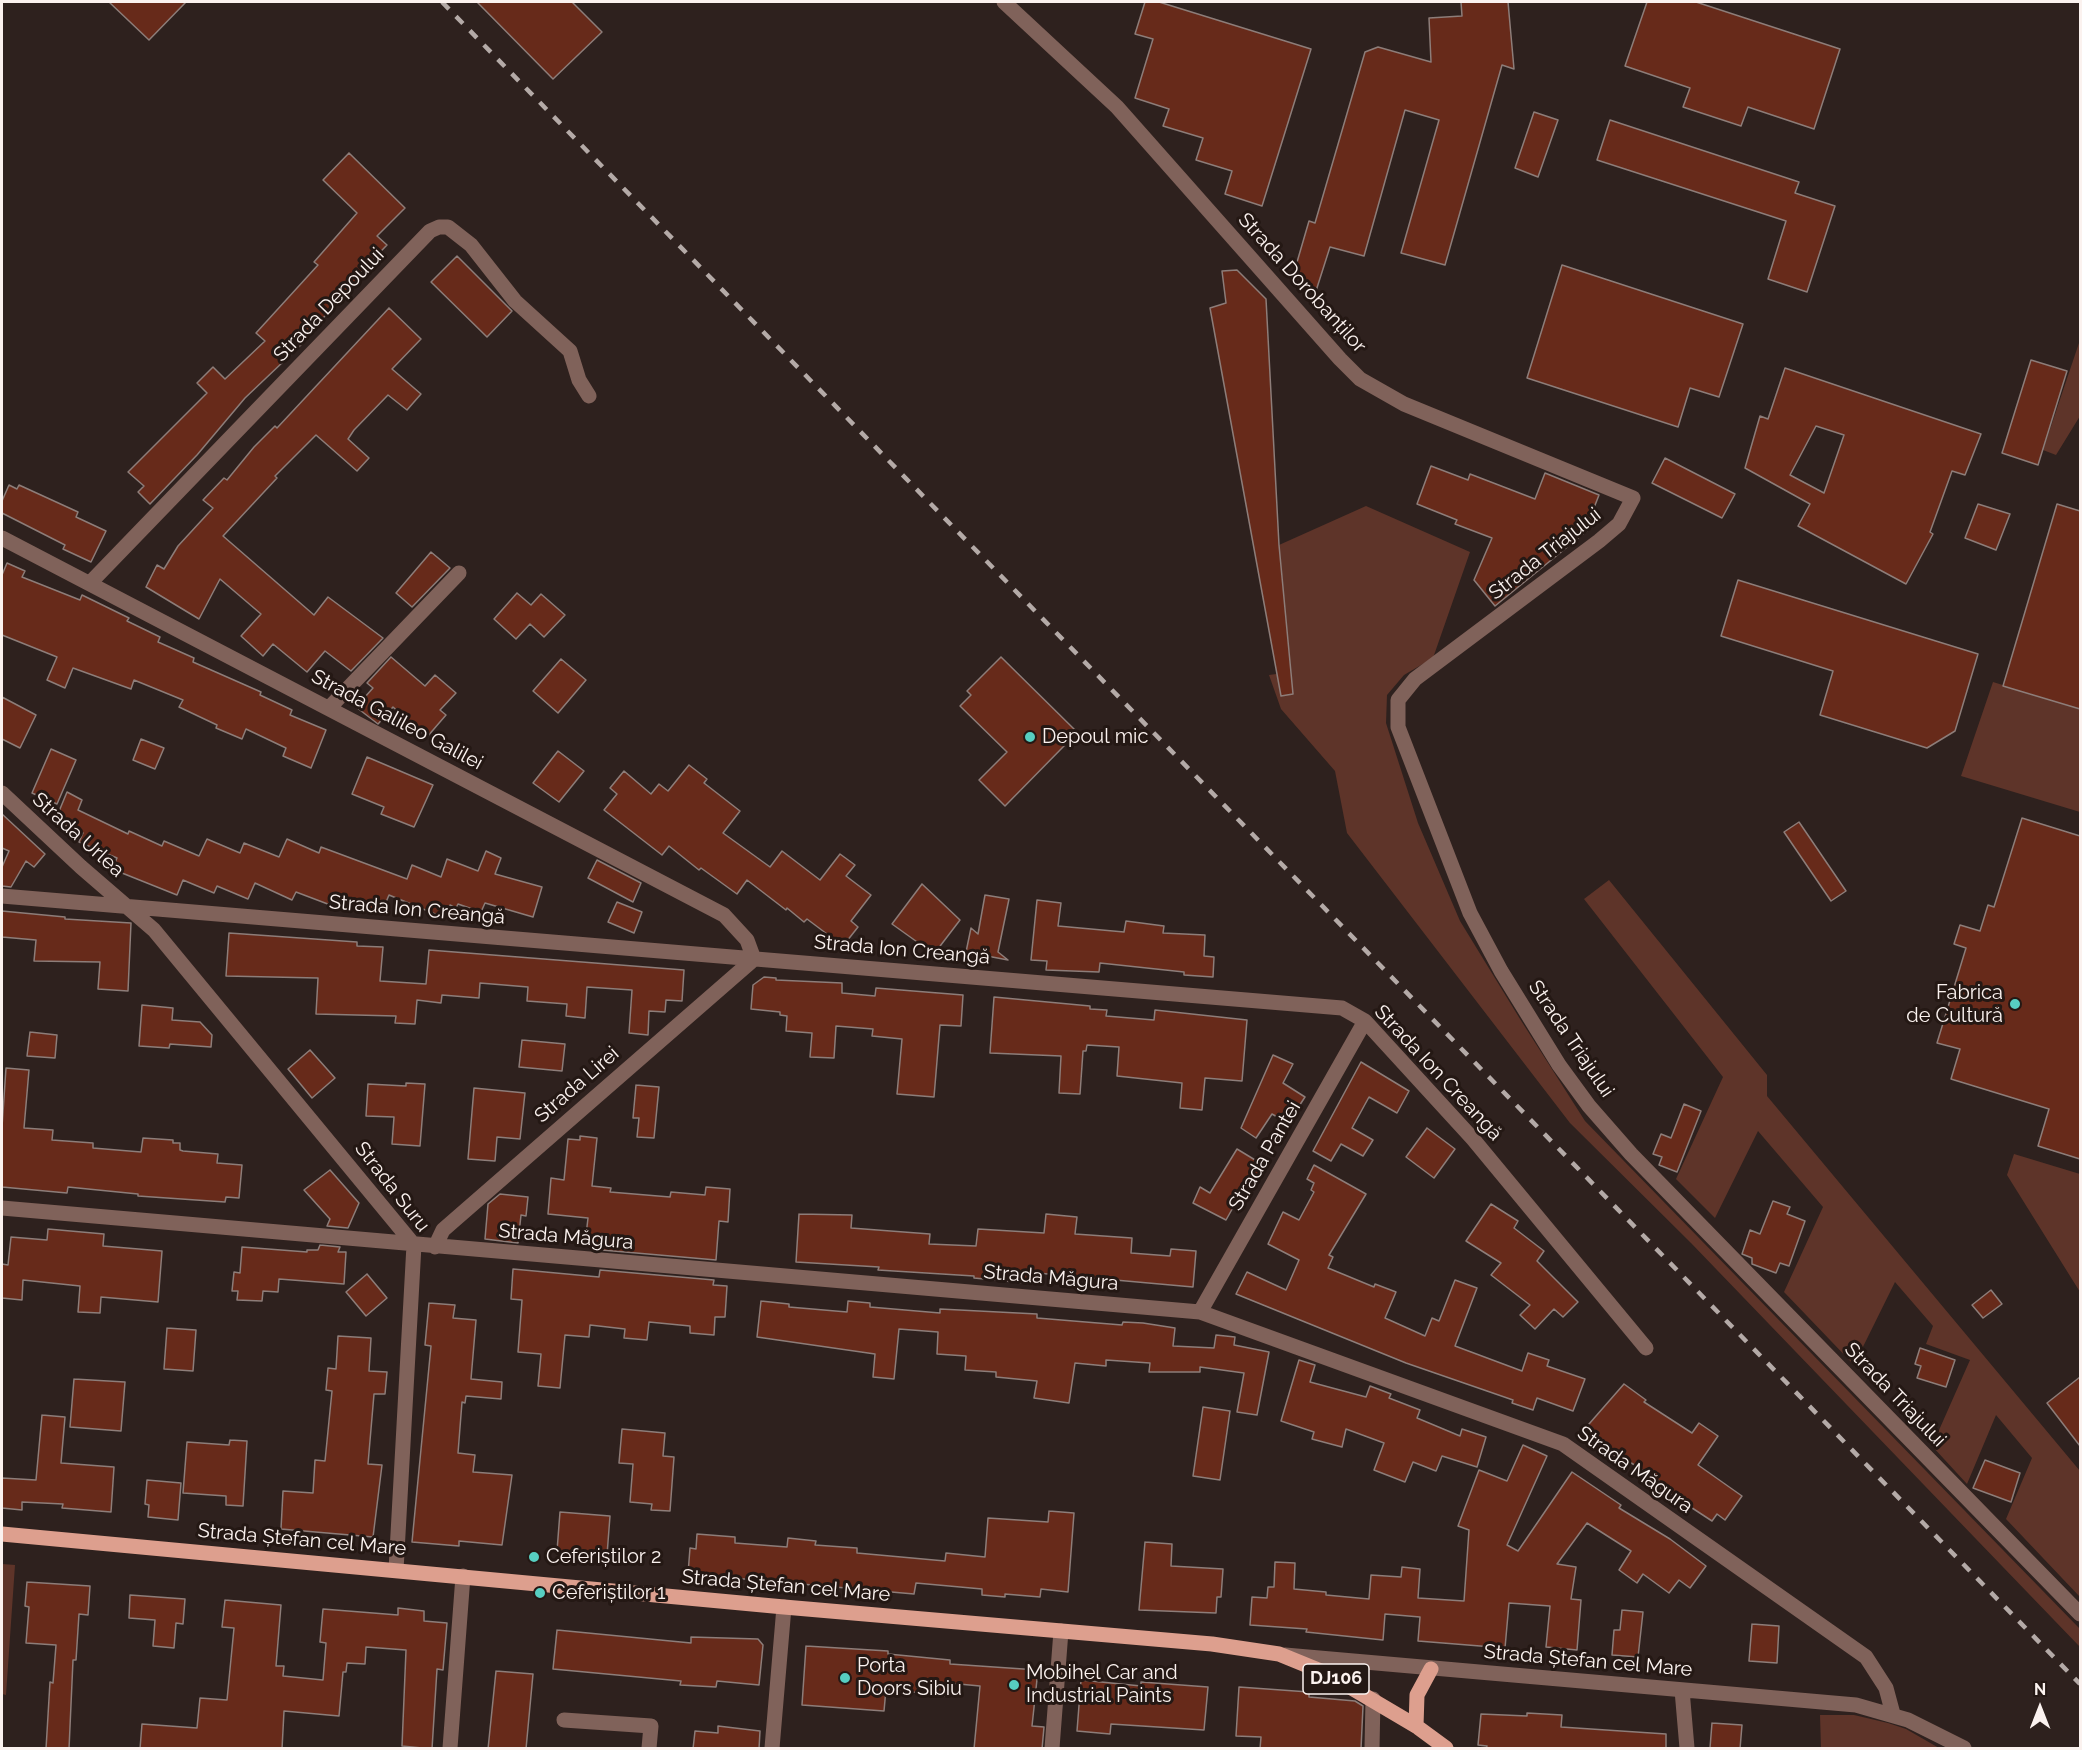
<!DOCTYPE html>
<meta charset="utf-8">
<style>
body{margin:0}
#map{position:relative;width:2082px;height:1750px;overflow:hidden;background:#2e211e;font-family:Raleway,sans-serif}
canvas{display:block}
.frame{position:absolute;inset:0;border:3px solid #fbf2ef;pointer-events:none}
.north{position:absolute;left:2010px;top:1678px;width:60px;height:60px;-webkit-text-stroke:4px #241814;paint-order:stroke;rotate:0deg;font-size:16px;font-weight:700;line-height:24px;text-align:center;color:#fbf2ef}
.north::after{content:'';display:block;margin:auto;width:21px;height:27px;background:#fbf2ef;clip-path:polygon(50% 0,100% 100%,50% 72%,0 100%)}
</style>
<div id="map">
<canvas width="2082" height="1750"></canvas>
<div class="frame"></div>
<div class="north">N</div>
</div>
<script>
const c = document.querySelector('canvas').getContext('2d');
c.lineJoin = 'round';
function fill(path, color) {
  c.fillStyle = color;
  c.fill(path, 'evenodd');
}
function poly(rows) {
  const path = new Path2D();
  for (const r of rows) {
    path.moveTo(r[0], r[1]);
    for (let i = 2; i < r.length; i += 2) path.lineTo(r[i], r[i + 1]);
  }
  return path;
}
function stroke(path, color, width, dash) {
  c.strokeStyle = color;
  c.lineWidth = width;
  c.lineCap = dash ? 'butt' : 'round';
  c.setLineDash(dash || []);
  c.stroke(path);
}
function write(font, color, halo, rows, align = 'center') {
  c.font = font + ' Raleway,sans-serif';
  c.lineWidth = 6;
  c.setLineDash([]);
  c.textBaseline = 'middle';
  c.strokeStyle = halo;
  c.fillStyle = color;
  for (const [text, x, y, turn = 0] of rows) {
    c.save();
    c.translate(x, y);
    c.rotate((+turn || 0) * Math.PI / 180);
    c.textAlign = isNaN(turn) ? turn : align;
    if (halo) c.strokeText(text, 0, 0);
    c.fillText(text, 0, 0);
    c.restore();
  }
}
fill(poly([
 [2080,340,2080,416,2056,455,2043,450],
 [1366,506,1470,552,1433,658,1404,675,1387,695,1386,723,1418,823,1460,921,1520,1019,1585,1121,2080,1629,2080,1647,1691,1243,1570,1123,1347,833,1335,771,1281,709,1269,675,1291,672,1279,545],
 [1993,682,2080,709,2080,812,1961,776],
 [1609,880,1767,1075,1767,1096,2080,1471,2080,1597,2006,1519,2032,1458,1996,1415,1967,1484,1932,1446,1970,1360,1926,1344,1933,1326,1895,1282,1854,1365,1784,1292,1823,1207,1758,1131,1715,1218,1676,1179,1723,1077,1584,899],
 [2014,1154,2080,1174,2080,1292,2007,1175],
 [2,1564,15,1565,6,1695,2,1694],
 [1820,1715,1854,1715,1888,1723,1906,1729,1939,1748,1821,1748]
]), '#5e3429');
const building = poly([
 [109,2,186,2,149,40,109,2],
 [477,2,572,2,602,32,553,79,477,2],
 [1145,2,1159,2,1311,49,1262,206,1225,194,1232,171,1196,160,1203,138,1163,126,1169,109,1135,98,1153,39,1135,34,1145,2],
 [1461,2,1508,2,1514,69,1502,65,1445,265,1401,253,1439,120,1405,110,1364,256,1330,247,1315,294,1295,269,1309,221,1315,223,1365,52,1378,47,1431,62,1429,18,1462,16,1461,2],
 [1647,2,1696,2,1840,49,1814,129,1748,107,1741,126,1683,107,1690,88,1625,66,1647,2],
 [1534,112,1558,120,1538,177,1515,168,1534,112],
 [1610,120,1799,182,1795,193,1835,206,1807,292,1768,279,1786,221,1597,160,1610,120],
 [349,153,405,208,377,236,387,245,356,277,360,281,301,340,304,342,245,398,197,455,150,504,138,492,144,486,128,472,207,393,197,383,213,367,225,379,265,341,256,333,318,265,314,262,357,213,323,180,349,153],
 [457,256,512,311,487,337,431,282,457,256],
 [1562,265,1743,324,1719,397,1690,388,1678,427,1527,378,1562,265],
 [1237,270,1266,299,1279,545,1293,694,1281,696,1210,308,1226,303,1222,271,1237,270],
 [389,308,421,339,392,369,421,394,407,410,388,395,354,430,348,439,369,458,357,471,316,435,275,476,277,478,223,536,314,615,328,597,383,638,351,671,325,651,307,672,273,644,263,656,241,636,261,614,220,579,199,619,146,587,157,565,164,569,178,546,213,508,203,500,224,478,227,480,254,447,275,426,277,428,389,308],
 [2031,360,2067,371,2038,465,2002,453,2031,360],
 [1785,368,1981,434,1965,475,1952,471,1930,532,1933,534,1906,584,1798,526,1810,504,1745,468,1760,416,1768,419,1785,368],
 [1816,426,1844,435,1824,493,1790,475,1816,426],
 [1665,458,1735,494,1722,518,1652,483,1665,458],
 [1431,466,1468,480,1470,474,1535,499,1545,473,1599,495,1590,518,1599,521,1495,606,1474,580,1492,538,1455,524,1457,520,1417,504,1431,466],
 [9,485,17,489,19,485,78,512,76,517,106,531,91,562,63,549,65,545,2,513,2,501,9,485],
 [1978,504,2010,514,1996,550,1965,538,1978,504],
 [2057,504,2080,511,2080,709,2003,686,2057,504],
 [431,552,450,568,412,607,396,593,431,552],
 [7,563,25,571,22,577,80,600,82,595,129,618,127,621,160,637,158,642,194,658,193,662,261,692,260,695,292,710,290,715,326,730,311,768,283,756,286,748,246,729,242,739,216,728,217,725,179,707,183,700,134,680,131,689,73,668,65,688,47,680,57,657,2,635,2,575,7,563],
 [1738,580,1978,654,1955,731,1927,748,1820,715,1833,671,1721,636,1738,580],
 [517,593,531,605,541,594,565,615,544,637,530,624,516,639,494,619,517,593],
 [391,657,425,686,435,675,456,693,440,710,446,715,427,737,393,707,378,724,356,707,373,688,367,683,391,657],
 [1001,657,1075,730,1061,744,1064,746,1005,806,979,780,1007,752,960,706,971,695,967,691,1001,657],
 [561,659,586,680,558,713,533,691,561,659],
 [2,697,36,715,20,748,2,739,2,697],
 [141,739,164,748,155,769,133,760,141,739],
 [51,749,76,760,57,804,32,793,51,749],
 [558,751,584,771,559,802,533,783,558,751],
 [367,757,433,785,414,827,381,814,384,807,352,794,367,757],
 [689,765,707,779,704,783,740,811,723,833,770,867,782,851,820,880,840,854,855,865,846,876,871,895,851,921,858,927,843,946,807,919,804,922,787,908,786,910,747,880,737,894,701,868,699,870,669,846,662,855,604,810,617,794,610,788,624,771,651,794,659,784,668,791,689,765],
 [67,792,82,800,78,810,128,834,129,831,162,846,164,841,199,856,207,839,240,853,244,843,279,857,287,839,319,853,321,847,407,879,412,865,441,877,447,859,478,871,486,851,501,858,495,874,542,887,533,917,485,903,481,912,458,904,456,908,450,905,445,918,389,895,381,914,337,897,333,906,296,892,292,900,255,883,248,899,217,886,214,893,183,880,177,895,112,869,117,858,79,842,83,833,55,821,67,792],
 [2,814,45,854,34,867,26,861,11,887,2,886,2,867,9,851,2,848,2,814],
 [2022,818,2080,836,2080,1159,2038,1146,2049,1109,1951,1079,1960,1049,1937,1043,1966,948,1954,944,1960,925,1980,931,1988,905,1994,907,2022,818],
 [1799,822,1846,891,1831,901,1784,832,1799,822],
 [597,860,641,883,633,902,588,878,597,860],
 [922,884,960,920,934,954,892,924,922,884],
 [985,895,1009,899,998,952,1008,960,966,952,971,928,978,934,985,895],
 [1037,900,1061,903,1058,926,1124,932,1126,921,1164,926,1163,933,1205,935,1204,956,1214,957,1213,977,1184,975,1184,972,1100,963,1099,972,1046,970,1047,961,1031,960,1037,900],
 [617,902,642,912,634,933,608,922,617,902],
 [2,911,65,917,65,919,131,923,128,991,98,989,100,962,34,961,36,940,2,937,2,911],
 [229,933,357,942,357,946,383,947,380,981,426,984,429,950,684,970,682,1001,666,1000,665,1012,649,1011,648,1035,629,1033,632,990,587,987,585,1018,566,1016,567,1004,527,1001,528,987,480,983,479,998,442,995,441,1003,417,1000,415,1024,395,1023,396,1016,316,1014,318,978,226,976,229,933],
 [764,977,776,978,776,980,842,983,842,993,875,996,876,988,963,995,961,1026,940,1025,934,1097,897,1094,902,1039,872,1036,873,1029,836,1026,834,1058,810,1057,812,1033,786,1031,787,1016,780,1015,780,1012,751,1009,753,985,764,977],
 [994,997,1090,1006,1090,1009,1107,1010,1106,1016,1154,1020,1155,1010,1247,1020,1242,1081,1205,1078,1202,1110,1180,1108,1182,1083,1117,1076,1119,1047,1087,1045,1086,1051,1083,1051,1080,1094,1059,1093,1061,1056,990,1053,994,997],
 [142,1005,173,1008,172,1020,200,1022,212,1035,211,1047,170,1044,169,1048,139,1046,142,1005],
 [30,1032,57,1035,55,1058,27,1056,30,1032],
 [522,1040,565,1044,562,1071,519,1067,522,1040],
 [310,1050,335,1078,312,1098,288,1069,310,1050],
 [1273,1055,1293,1064,1283,1083,1305,1097,1288,1123,1272,1114,1256,1138,1241,1128,1273,1055],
 [1361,1062,1409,1091,1397,1113,1369,1097,1352,1128,1373,1140,1363,1156,1341,1144,1331,1161,1313,1151,1361,1062],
 [6,1068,29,1070,24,1128,53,1130,52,1140,93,1143,93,1148,141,1152,143,1138,173,1140,173,1143,180,1143,180,1150,183,1151,218,1154,217,1163,242,1165,239,1198,226,1197,225,1202,138,1196,138,1194,68,1187,67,1193,2,1187,2,1127,6,1068],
 [406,1083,425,1084,420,1146,392,1144,394,1117,366,1116,368,1084,406,1086,406,1083],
 [636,1085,659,1087,654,1138,637,1137,639,1118,633,1118,636,1085],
 [474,1088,525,1093,520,1139,497,1137,495,1161,468,1159,474,1088],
 [1684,1104,1701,1111,1677,1172,1659,1165,1662,1157,1653,1154,1661,1134,1671,1138,1684,1104],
 [1427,1128,1455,1149,1434,1178,1406,1157,1427,1128],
 [580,1136,597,1138,592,1186,611,1188,610,1192,670,1197,671,1192,705,1195,706,1187,730,1189,728,1222,719,1221,716,1260,602,1250,603,1246,585,1244,588,1218,548,1214,551,1178,564,1180,568,1139,580,1140,580,1136],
 [1237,1149,1265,1166,1249,1191,1244,1188,1226,1220,1193,1203,1200,1187,1210,1193,1237,1149],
 [1314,1165,1366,1194,1329,1255,1333,1257,1328,1268,1374,1287,1375,1284,1396,1292,1385,1318,1425,1336,1432,1318,1439,1321,1455,1280,1477,1288,1455,1346,1522,1371,1528,1353,1549,1360,1547,1366,1585,1379,1573,1411,1537,1398,1533,1410,1512,1403,1513,1400,1406,1363,1236,1294,1247,1272,1286,1290,1299,1260,1268,1244,1283,1212,1299,1220,1314,1192,1311,1190,1314,1183,1307,1179,1314,1165],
 [330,1170,359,1203,348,1228,327,1226,330,1219,304,1190,330,1170],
 [500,1194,528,1197,526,1216,521,1215,518,1243,485,1239,488,1204,500,1194],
 [1773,1201,1790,1207,1787,1214,1805,1221,1789,1266,1780,1263,1776,1273,1752,1264,1752,1258,1742,1254,1750,1230,1760,1234,1773,1201],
 [1491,1204,1518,1221,1514,1228,1544,1251,1537,1261,1578,1302,1563,1317,1554,1309,1535,1329,1520,1315,1530,1305,1491,1275,1501,1263,1466,1241,1491,1204],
 [799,1214,852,1215,851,1228,930,1234,929,1244,976,1246,978,1229,1044,1233,1046,1214,1077,1217,1075,1234,1132,1238,1131,1253,1170,1256,1171,1249,1196,1251,1193,1287,1037,1273,1036,1284,974,1278,974,1276,878,1270,879,1267,796,1262,799,1214],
 [48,1229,104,1234,103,1246,162,1251,158,1302,101,1297,100,1313,78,1312,80,1286,23,1280,22,1300,2,1298,2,1264,8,1265,11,1237,47,1240,48,1229],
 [320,1245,340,1247,338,1252,346,1252,344,1284,279,1279,278,1292,263,1291,262,1301,237,1300,238,1291,232,1291,234,1272,240,1273,242,1247,307,1252,307,1250,318,1250,320,1245],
 [513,1269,599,1277,600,1270,714,1280,713,1285,727,1286,725,1317,715,1317,714,1335,690,1333,690,1326,649,1322,647,1340,624,1338,625,1329,590,1325,589,1337,565,1335,560,1388,538,1386,541,1354,518,1352,522,1300,511,1299,513,1269],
 [367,1274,387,1298,366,1316,346,1292,367,1274],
 [1991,1290,2002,1304,1983,1318,1972,1305,1991,1290],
 [761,1301,789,1304,789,1307,847,1312,848,1301,870,1303,870,1307,940,1313,940,1309,1037,1314,1037,1318,1122,1325,1123,1322,1143,1323,1175,1328,1173,1346,1214,1348,1216,1335,1235,1337,1234,1345,1269,1352,1257,1415,1237,1412,1244,1373,1200,1367,1200,1372,1149,1372,1150,1363,1106,1360,1106,1366,1075,1363,1069,1403,1034,1398,1037,1381,996,1377,996,1372,965,1370,966,1356,937,1354,938,1332,899,1329,894,1379,873,1377,875,1354,757,1337,761,1301],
 [429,1303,455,1305,453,1318,476,1320,471,1379,502,1382,501,1399,466,1396,465,1403,462,1402,458,1453,475,1455,473,1472,512,1475,502,1545,459,1541,459,1546,412,1542,431,1346,425,1345,429,1303],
 [167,1328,196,1330,193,1371,164,1369,167,1328],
 [338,1336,371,1338,369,1371,387,1372,385,1394,374,1394,368,1464,382,1465,373,1537,281,1529,283,1491,313,1493,315,1460,325,1461,332,1391,326,1390,328,1368,336,1369,338,1336],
 [1920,1348,1955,1360,1946,1387,1917,1378,1921,1366,1915,1364,1920,1348],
 [1299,1360,1315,1365,1310,1382,1366,1397,1370,1386,1391,1394,1389,1398,1420,1410,1417,1418,1460,1436,1462,1429,1486,1437,1477,1467,1442,1456,1436,1471,1413,1462,1405,1482,1374,1470,1384,1443,1346,1429,1342,1447,1312,1439,1314,1432,1281,1421,1299,1360],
 [2080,1377,2080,1446,2047,1403,2080,1377],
 [74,1379,125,1382,121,1431,70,1427,74,1379],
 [1624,1384,1646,1400,1644,1402,1692,1433,1699,1423,1718,1436,1698,1465,1742,1496,1725,1520,1717,1514,1712,1521,1657,1485,1659,1481,1616,1453,1615,1456,1582,1432,1624,1384],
 [1203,1407,1230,1411,1220,1480,1193,1476,1203,1407],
 [42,1415,65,1417,61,1463,114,1467,111,1512,62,1508,63,1504,22,1502,22,1510,2,1508,2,1478,36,1480,42,1415],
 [622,1429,665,1433,663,1456,674,1457,670,1511,651,1510,652,1504,630,1502,633,1464,619,1463,622,1429],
 [230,1440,247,1441,243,1506,226,1505,226,1496,183,1493,187,1442,229,1445,230,1440],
 [1523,1445,1547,1456,1507,1545,1518,1551,1572,1472,1621,1505,1619,1508,1670,1539,1706,1566,1690,1588,1679,1580,1669,1593,1643,1574,1637,1583,1619,1570,1631,1551,1587,1523,1557,1564,1576,1567,1571,1599,1581,1600,1577,1650,1546,1647,1550,1606,1509,1603,1505,1648,1418,1641,1420,1617,1385,1614,1383,1640,1306,1632,1307,1629,1250,1625,1252,1597,1267,1598,1268,1587,1274,1587,1275,1562,1295,1563,1294,1589,1326,1592,1326,1595,1369,1599,1371,1575,1401,1577,1402,1567,1420,1569,1418,1598,1464,1601,1469,1530,1458,1526,1479,1470,1507,1481,1523,1445],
 [1985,1460,2020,1473,2011,1502,1973,1488,1985,1460],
 [147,1480,181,1483,178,1520,148,1517,149,1505,145,1504,147,1480],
 [1049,1511,1074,1513,1068,1592,1041,1589,1040,1597,1005,1594,1005,1597,982,1595,982,1589,916,1583,914,1594,688,1574,690,1548,696,1549,697,1534,735,1537,735,1543,787,1547,788,1538,816,1541,815,1545,857,1548,857,1553,945,1561,946,1553,985,1557,988,1518,1048,1522,1049,1511],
 [560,1512,610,1516,607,1555,557,1551,560,1512],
 [1145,1542,1172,1544,1171,1566,1223,1569,1221,1597,1217,1597,1216,1613,1139,1610,1145,1542],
 [27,1582,90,1586,88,1615,79,1614,76,1660,73,1660,69,1749,46,1749,50,1682,53,1683,56,1645,26,1643,29,1607,25,1606,27,1582],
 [130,1595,185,1599,183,1624,176,1623,174,1648,153,1646,155,1620,129,1618,130,1595],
 [225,1600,281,1605,276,1666,284,1666,283,1676,323,1680,326,1643,320,1642,323,1609,398,1615,398,1608,424,1611,424,1621,447,1623,443,1670,437,1669,432,1749,402,1746,406,1650,366,1647,365,1664,347,1663,346,1672,343,1672,339,1716,284,1711,282,1749,140,1749,142,1724,197,1728,200,1698,227,1700,234,1628,222,1627,225,1600],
 [1622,1610,1643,1612,1638,1657,1612,1655,1614,1630,1620,1630,1622,1610],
 [1752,1624,1779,1626,1777,1663,1749,1661,1752,1624],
 [557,1630,691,1643,691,1637,758,1639,763,1645,759,1685,717,1681,716,1687,680,1685,681,1681,553,1669,557,1630],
 [806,1646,888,1651,888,1654,950,1660,950,1664,1038,1670,1032,1726,1044,1727,1042,1749,974,1749,980,1686,948,1683,947,1696,886,1689,884,1711,802,1705,806,1646],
 [496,1671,533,1674,526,1749,488,1749,496,1671],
 [1081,1680,1141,1686,1141,1682,1208,1687,1204,1730,1111,1724,1110,1734,1077,1731,1081,1680],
 [1239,1687,1309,1692,1309,1697,1355,1701,1363,1706,1361,1749,1260,1749,1261,1737,1236,1736,1239,1687],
 [1527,1713,1562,1715,1561,1727,1666,1734,1666,1749,1486,1749,1487,1746,1478,1745,1481,1714,1527,1716,1527,1713],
 [1712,1723,1742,1725,1740,1749,1710,1748,1712,1723],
 [718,1726,760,1731,759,1749,693,1749,695,1731,718,1733,718,1726]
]);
fill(building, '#672a1a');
stroke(building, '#8d7d79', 1.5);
stroke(poly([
 [1004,2,1117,107,1340,359,1360,379,1404,404,1633,498,1619,524,1599,541,1415,679,1398,700,1398,727,1470,913,1501,971,1559,1065,1589,1106,1631,1154,2080,1614],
 [2,538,724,915,747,940,754,959,443,1230,435,1247],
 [90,583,430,231,439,227,448,227,471,245,515,301,570,351,579,380,589,396],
 [329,708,459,573],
 [2,793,81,867,154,930,414,1245,396,1570],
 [2,896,1342,1008,1365,1021,1473,1139,1646,1348],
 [2,1208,1200,1312,1563,1444,1866,1657,1886,1688,1893,1714],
 [1200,1312,1365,1021],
 [1285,1655,1856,1705,1908,1720,1964,1748],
 [1682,1690,1687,1748],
 [564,1720,651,1726,649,1748],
 [450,1748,463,1576],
 [772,1748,784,1607],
 [1052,1748,1061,1631],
 [1372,1748,1373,1699]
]), '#80625a', 15);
stroke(poly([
 [2,1534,784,1607,1212,1644,1279,1654,1328,1674,1416,1726,1446,1748],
 [1416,1726,1417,1695,1431,1669]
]), '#dd9f8e', 15);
stroke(poly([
 [442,2,2080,1684]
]), '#b4aaa7', 4.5, [10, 10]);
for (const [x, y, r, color] of [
 [1030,737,6,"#57cec1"],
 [2015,1004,6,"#57cec1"],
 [534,1557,6,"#57cec1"],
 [540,1593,6,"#57cec1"],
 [845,1678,6,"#57cec1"],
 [1014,1685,6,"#57cec1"]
]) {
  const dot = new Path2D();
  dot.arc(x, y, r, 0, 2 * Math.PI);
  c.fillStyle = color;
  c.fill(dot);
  stroke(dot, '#241814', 2);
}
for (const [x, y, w] of [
 [1336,1679,66]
]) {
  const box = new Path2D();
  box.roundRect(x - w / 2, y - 15, w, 30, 4.5);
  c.fillStyle = '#241814';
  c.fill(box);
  stroke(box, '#fbf2ef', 1.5);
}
write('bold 18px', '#fbf2ef', null, [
 ["DJ106",1336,1679]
]);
write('20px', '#fbf2ef', '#241814', [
 ["Strada Dorobanților",1302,283,48],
 ["Strada Depoului",329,305,-46],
 ["Strada Triajului",1545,554,-38],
 ["Strada Galileo Galilei",397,720,28],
 ["Strada Urlea",78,835,42],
 ["Strada Ion Creangă",417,910,5],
 ["Strada Ion Creangă",902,950,5],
 ["Strada Triajului",1571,1039,56],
 ["Strada Ion Creangă",1438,1073,47],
 ["Strada Lirei",577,1085,-41],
 ["Strada Pantei",1265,1156,-60],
 ["Strada Suru",392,1187,52],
 ["Strada Măgura",566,1237,5],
 ["Strada Măgura",1051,1278,5],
 ["Strada Triajului",1895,1395,46],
 ["Strada Măgura",1635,1470,35],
 ["Strada Ștefan cel Mare",302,1540,5],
 ["Strada Ștefan cel Mare",786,1586,5],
 ["Strada Ștefan cel Mare",1588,1661,5]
]);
write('20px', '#fbf2ef', '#241814', [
 ["Depoul mic",1042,737],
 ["Fabrica",2003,993,"right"],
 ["de Cultură",2003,1016,"right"],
 ["Ceferiștilor 2",546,1557],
 ["Ceferiștilor 1",552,1593],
 ["Porta",857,1666],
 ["Doors Sibiu",857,1689],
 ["Mobihel Car and",1026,1673],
 ["Industrial Paints",1026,1696]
], 'left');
</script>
